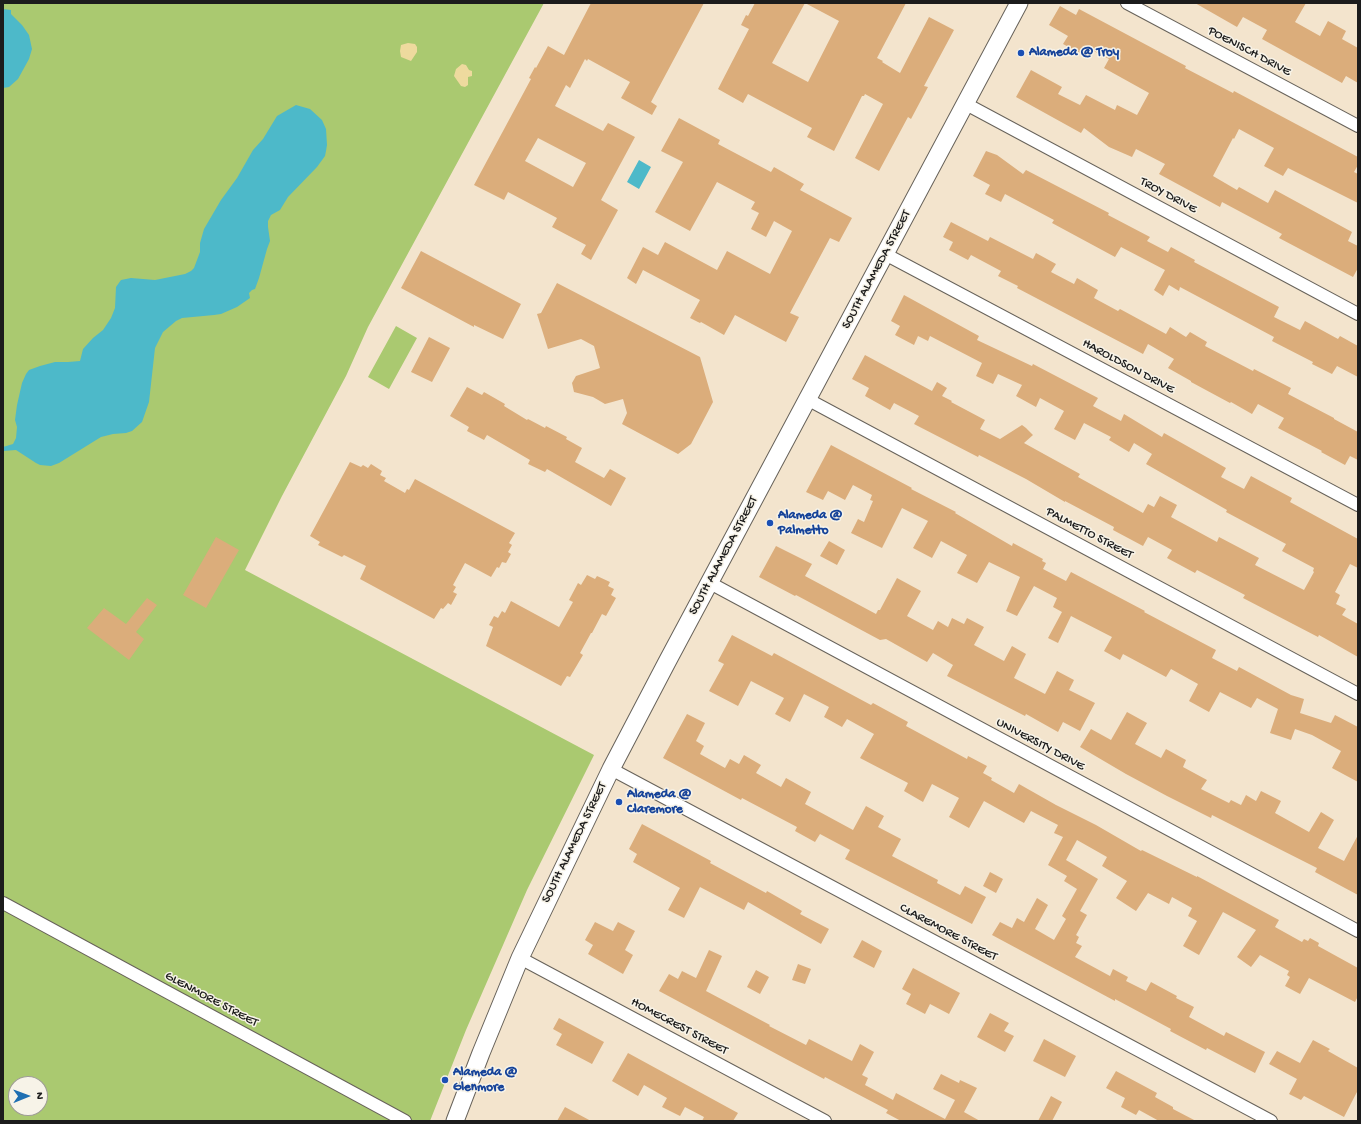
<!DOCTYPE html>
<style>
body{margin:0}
#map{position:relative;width:1361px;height:1124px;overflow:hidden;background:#f3e4cd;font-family:"Gochi Hand",sans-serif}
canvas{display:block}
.frame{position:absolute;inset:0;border:4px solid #1c1c1c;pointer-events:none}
.north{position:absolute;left:8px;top:1076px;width:40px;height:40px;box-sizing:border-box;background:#f7f3e8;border:1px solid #9f9d96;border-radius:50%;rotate:89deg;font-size:11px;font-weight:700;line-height:16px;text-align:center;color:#1c1c1c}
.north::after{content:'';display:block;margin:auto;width:14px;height:18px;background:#1f6fb2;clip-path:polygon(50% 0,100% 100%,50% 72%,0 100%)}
</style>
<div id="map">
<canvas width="1361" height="1124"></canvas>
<div class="frame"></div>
<div class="north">N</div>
</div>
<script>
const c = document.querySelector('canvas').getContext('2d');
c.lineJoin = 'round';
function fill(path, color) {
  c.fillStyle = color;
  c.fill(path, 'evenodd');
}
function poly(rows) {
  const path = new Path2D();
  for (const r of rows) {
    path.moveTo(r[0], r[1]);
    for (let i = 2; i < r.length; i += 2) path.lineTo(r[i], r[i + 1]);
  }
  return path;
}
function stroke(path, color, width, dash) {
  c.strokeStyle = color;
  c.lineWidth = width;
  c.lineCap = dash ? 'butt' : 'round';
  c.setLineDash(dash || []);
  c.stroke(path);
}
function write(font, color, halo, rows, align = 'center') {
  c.font = font + ' "Gochi Hand",sans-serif';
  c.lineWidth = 3;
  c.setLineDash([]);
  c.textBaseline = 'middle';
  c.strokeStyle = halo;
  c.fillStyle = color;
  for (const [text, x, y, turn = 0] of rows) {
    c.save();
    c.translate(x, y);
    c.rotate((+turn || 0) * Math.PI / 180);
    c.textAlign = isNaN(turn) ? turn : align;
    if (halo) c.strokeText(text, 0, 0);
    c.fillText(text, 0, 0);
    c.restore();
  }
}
fill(poly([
 [3,3,544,3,368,327,346,376,282,496,245,570,594,755,527,890,466,1030,430,1121,3,1121],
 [16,1084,40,1084,40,1108,16,1108],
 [396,326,417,338,389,389,368,377]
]), '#aac970');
fill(poly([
 [408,43,415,44,417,47,417,52,411,61,401,57,400,51,401,45],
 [462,64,466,65,469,70,472,71,472,76,468,77,468,85,465,87,461,86,454,76,456,69]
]), '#eeda9e');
fill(poly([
 [3,9,11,10,11,14,22,25,29,35,32,49,29,59,18,79,9,87,3,88],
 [296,105,310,109,322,120,326,129,327,145,326,151,325,156,317,167,288,197,280,210,271,215,268,221,268,227,270,241,267,249,259,278,255,289,252,290,249,293,250,298,237,307,221,314,214,315,182,318,176,321,163,332,155,348,149,402,142,422,132,431,126,433,113,434,101,437,59,463,51,466,40,465,36,463,16,450,3,451,3,447,13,444,16,438,17,427,15,420,17,405,22,383,26,374,29,370,40,366,55,362,68,362,80,361,83,349,93,338,103,330,111,318,115,308,116,287,121,280,131,278,155,280,185,274,191,271,194,268,200,252,200,243,204,229,221,200,237,178,253,150,263,139,277,116],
 [639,160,651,167,639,189,627,182]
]), '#4db9c9');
fill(poly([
 [591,3,704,3,651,102,657,106,652,115,621,98,630,82,588,59,587,61,585,59,570,88,566,85,555,106,603,131,608,123,635,137,601,200,618,210,591,260,581,254,586,245,552,227,557,218,508,192,504,200,474,185,531,79,529,78,535,67,536,68,548,46,564,55],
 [538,138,586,163,573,187,525,161],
 [755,3,906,3,877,58,883,61,882,62,900,73,929,17,954,30,924,86,928,87,911,119,908,117,879,171,855,158,883,104,865,94,864,96,862,96,834,151,807,137,812,128,748,94,743,103,718,89,749,29,741,25,746,15,748,16],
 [805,3,839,21,808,82,772,63],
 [1195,3,1306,3,1295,22,1320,36,1328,21,1346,31,1342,39,1358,48,1358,83,1346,76,1342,83,1262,39,1267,30,1243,17,1237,27],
 [1060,6,1076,15,1079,9,1186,66,1185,68,1233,93,1234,91,1358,157,1358,165,1354,172,1358,174,1358,203,1288,168,1283,176,1264,166,1274,148,1239,129,1234,139,1233,138,1213,176,1237,190,1239,187,1268,203,1275,190,1352,232,1348,241,1358,246,1358,268,1353,277,1279,238,1282,234,1222,202,1220,207,1159,174,1165,164,1136,149,1132,157,1109,147,1084,128,1081,133,1016,97,1031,70,1062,87,1058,94,1080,105,1086,95,1115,110,1117,105,1137,115,1149,93,1104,68,1109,59,1086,47,1082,54,1063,44,1068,36,1049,25],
 [679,118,720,140,718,144,771,172,774,167,804,184,800,190,852,218,839,242,830,238,790,313,799,317,786,342,735,315,724,335,701,322,700,323,690,318,700,300,643,270,636,284,627,278,643,247,658,255,665,242,717,270,727,251,770,274,792,231,774,221,766,237,751,229,759,213,751,209,755,202,717,182,690,231,655,212,683,162,661,151],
 [986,151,997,155,1023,174,1026,170,1109,213,1108,215,1150,237,1147,241,1168,252,1171,247,1195,260,1194,262,1279,307,1274,317,1300,330,1305,321,1338,339,1340,336,1358,346,1358,377,1337,366,1332,374,1312,364,1313,362,1272,341,1274,337,1180,287,1179,291,1169,285,1163,296,1154,290,1165,270,1121,247,1115,257,1052,223,1054,220,1005,194,1001,202,985,194,990,185,973,176],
 [951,222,988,241,990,237,1033,259,1036,253,1056,264,1051,272,1074,284,1077,278,1098,290,1094,298,1118,311,1120,309,1166,334,1170,327,1186,337,1190,332,1207,342,1205,346,1253,371,1254,369,1291,388,1288,394,1334,418,1334,419,1358,432,1358,460,1350,456,1345,465,1321,452,1322,451,1278,428,1284,418,1258,404,1252,414,1231,402,1230,403,1191,382,1191,381,1168,368,1174,359,1148,344,1143,354,1017,288,1018,286,998,276,1001,271,971,255,968,260,949,250,953,242,943,237],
 [421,251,521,304,503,339,474,325,474,327,401,288],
 [557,283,700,357,713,402,691,444,678,454,622,424,627,413,623,399,605,404,593,397,574,392,572,383,576,376,600,368,594,346,581,339,548,349,537,314,541,313],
 [904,295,979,336,977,340,1032,366,1033,364,1098,398,1093,406,1121,421,1124,414,1162,437,1164,433,1226,468,1221,477,1244,489,1251,476,1292,498,1290,502,1358,539,1358,568,1350,564,1335,592,1340,595,1336,604,1346,609,1342,615,1358,624,1358,657,1319,635,1318,637,1243,598,1245,595,1197,570,1195,573,1167,558,1172,550,1148,537,1143,546,1113,530,1114,527,1065,501,1065,502,1026,479,979,455,978,457,914,424,919,416,894,403,890,410,865,396,869,388,852,379,865,355,932,391,937,382,947,388,942,396,952,401,951,402,985,420,980,429,1000,439,1022,425,1026,428,1033,435,1024,443,1080,474,1078,477,1143,513,1148,504,1154,507,1160,496,1177,505,1171,517,1217,542,1219,537,1259,558,1255,565,1304,590,1314,572,1313,571,1314,568,1282,551,1286,544,1226,512,1227,510,1146,464,1152,454,1134,443,1129,452,1109,440,1111,437,1084,423,1075,440,1054,429,1064,411,1040,398,1036,407,1016,396,1022,385,998,374,993,384,976,376,982,363,930,336,928,341,918,336,914,345,895,335,900,326,891,321],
 [429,337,450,348,432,382,411,372],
 [467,387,482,395,484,392,505,404,504,406,527,420,528,419,545,428,546,426,567,437,566,439,582,448,575,462,604,478,610,469,626,478,611,506,547,469,545,472,528,464,530,460,487,435,484,440,467,431,469,427,450,416],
 [831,445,912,488,911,489,956,512,955,513,1012,546,1013,543,1043,559,1042,561,1046,563,1043,569,1066,581,1071,572,1145,611,1144,612,1216,650,1212,658,1237,671,1239,667,1291,695,1304,699,1300,713,1331,723,1335,715,1358,727,1358,782,1332,768,1341,751,1312,735,1295,729,1291,740,1270,733,1278,709,1257,698,1251,708,1220,692,1209,712,1189,701,1198,684,1171,669,1166,677,1123,654,1120,660,1104,651,1112,637,1071,616,1058,643,1048,638,1062,612,1053,607,1057,598,1034,586,1017,616,1006,611,1020,577,989,562,977,583,957,573,967,555,941,541,932,558,913,548,928,521,902,508,882,548,851,533,858,519,864,522,873,501,870,500,872,495,853,485,845,500,828,491,823,500,806,492],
 [350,462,361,467,363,465,368,468,371,464,382,471,380,475,386,478,384,481,405,493,407,489,409,490,415,479,515,533,509,543,512,545,508,552,511,554,506,563,502,562,499,568,497,567,491,577,465,563,453,585,456,587,453,592,457,594,451,605,448,603,443,609,441,608,434,619,360,579,366,566,344,555,342,557,318,545,320,542,310,536],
 [216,537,239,550,206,608,183,595],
 [829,541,845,550,837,565,820,556],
 [776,546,812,564,805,576,876,614,878,610,880,610,897,578,921,591,907,616,933,630,938,621,948,627,952,618,964,624,967,618,984,627,974,645,1004,661,1012,646,1026,654,1014,678,1045,694,1057,671,1074,680,1069,690,1095,703,1080,731,1063,722,1058,732,1026,714,1025,716,947,676,953,665,933,653,927,662,886,639,880,640,796,595,795,596,759,577],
 [587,575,595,579,597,576,610,582,608,586,614,589,611,595,616,598,606,616,602,614,592,633,591,633,580,653,583,655,570,677,567,676,561,686,486,646,493,627,489,625,494,616,498,618,502,611,505,613,511,601,559,627,573,602,569,600,578,583,581,585],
 [147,598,157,605,136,632,144,639,129,660,87,628,104,608,126,624],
 [732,635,772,656,774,653,871,705,873,703,908,722,906,726,967,759,968,756,987,766,983,773,992,778,991,780,1014,793,1019,784,1056,805,1096,825,1141,851,1142,850,1197,877,1197,876,1279,920,1275,927,1302,942,1304,939,1308,941,1310,938,1319,943,1318,946,1358,968,1358,996,1355,1002,1309,978,1300,994,1285,986,1290,977,1287,975,1289,971,1260,955,1251,967,1237,957,1256,930,1223,912,1199,955,1183,946,1197,921,1188,916,1192,908,1172,897,1169,904,1148,893,1136,911,1116,898,1127,881,1102,866,1107,857,1077,840,1066,860,1098,879,1080,911,1087,915,1076,935,1079,937,1076,943,1082,946,1075,957,1110,976,1113,969,1128,977,1126,981,1146,991,1151,982,1177,996,1176,998,1194,1007,1189,1017,1224,1036,1226,1032,1265,1052,1255,1073,1207,1048,1206,1050,1170,1031,1171,1029,1115,999,1115,1001,992,935,1000,922,1012,928,1017,918,1024,922,1037,898,1048,905,1035,929,1054,940,1066,919,1062,916,1077,889,1064,881,1067,876,1048,865,1063,837,1054,833,1058,825,1031,811,1024,823,984,801,969,828,949,817,959,798,932,784,923,802,904,791,908,783,860,758,874,734,847,719,842,727,824,717,829,707,804,694,790,722,775,714,784,698,751,681,738,706,709,691,724,664,718,661],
 [1127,712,1147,723,1135,744,1161,758,1166,749,1186,760,1183,767,1207,780,1201,789,1229,803,1231,800,1241,805,1246,795,1256,801,1261,791,1281,801,1275,813,1309,832,1321,812,1334,820,1318,848,1344,861,1358,835,1358,895,1315,872,1317,868,1212,815,1211,818,1167,796,1126,774,1080,747,1091,729,1111,740],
 [687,714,705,723,696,741,704,746,700,754,725,768,730,759,739,764,744,755,761,765,756,773,781,787,786,778,811,792,805,804,853,830,866,806,884,816,878,827,901,839,892,856,938,880,937,883,960,895,965,886,986,897,972,924,845,859,850,850,820,834,815,842,795,831,797,827,742,798,741,800,663,758],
 [642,824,711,861,710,863,766,893,767,891,802,911,800,914,829,929,821,944,748,902,744,910,700,887,684,918,668,910,680,888,633,862,637,854,629,849],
 [990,872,1003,879,996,893,983,886],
 [595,922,613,931,618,922,635,931,625,950,633,955,623,974,588,954,593,945,585,940],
 [862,940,882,951,874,968,853,957],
 [709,950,722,956,706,991,770,1025,769,1026,806,1045,809,1039,852,1061,860,1044,874,1052,862,1075,868,1078,865,1085,893,1100,896,1093,945,1119,955,1100,933,1089,941,1074,959,1083,960,1080,977,1088,964,1112,980,1121,901,1121,886,1113,888,1110,825,1077,824,1079,786,1059,659,991,669,974,678,979,682,971,696,978],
 [798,964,811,969,805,984,792,980],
 [913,968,960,993,949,1014,930,1004,925,1014,906,1004,911,994,902,989],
 [756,970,769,977,760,994,747,987],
 [990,1013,1009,1023,1004,1031,1014,1036,1005,1052,977,1037],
 [559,1018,604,1042,592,1064,556,1045,562,1034,553,1029],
 [1044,1039,1076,1056,1065,1077,1033,1061],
 [1313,1040,1330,1049,1328,1051,1358,1068,1358,1090,1344,1117,1304,1096,1301,1100,1289,1094,1297,1079,1269,1064,1277,1051,1300,1063],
 [628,1053,738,1113,733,1121,702,1121,704,1117,685,1107,680,1116,662,1107,667,1098,644,1085,638,1096,612,1081],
 [1116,1071,1157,1093,1155,1097,1173,1107,1173,1109,1196,1121,1159,1121,1139,1110,1136,1115,1121,1107,1125,1098,1106,1088],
 [1051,1096,1062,1102,1052,1121,1038,1121],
 [565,1107,591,1121,557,1121]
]), '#dbad7b');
const street = poly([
 [1127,3,1358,126],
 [966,104,1358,314],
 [885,254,1358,505],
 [807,399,1358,694],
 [710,583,1358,931],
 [611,769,1271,1121],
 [3,903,405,1121],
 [520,958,825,1121]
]);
const secondary = poly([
 [455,1121,481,1053,520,958,611,769,667,662,1019,3]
]);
stroke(street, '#67625a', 14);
stroke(secondary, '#67625a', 19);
stroke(street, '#fff', 12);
stroke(secondary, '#fff', 17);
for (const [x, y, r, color] of [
 [1021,53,4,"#1a4fb4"],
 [770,523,4,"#1a4fb4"],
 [619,802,4,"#1a4fb4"],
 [445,1080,4,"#1a4fb4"]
]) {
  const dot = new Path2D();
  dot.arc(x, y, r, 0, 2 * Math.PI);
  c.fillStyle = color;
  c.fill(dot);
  stroke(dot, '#f7f3e8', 1.5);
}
write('13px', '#1c1c1c', '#f7f3e8', [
 ["POENISCH DRIVE",1249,52,28],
 ["TROY DRIVE",1168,196,28],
 ["SOUTH ALAMEDA STREET",877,270,-62],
 ["HAROLDSON DRIVE",1128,367,28],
 ["PALMETTO STREET",1089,534,28],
 ["SOUTH ALAMEDA STREET",724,556,-62],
 ["UNIVERSITY DRIVE",1040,745,28],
 ["SOUTH ALAMEDA STREET",575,843,-64],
 ["CLAREMORE STREET",948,933,28],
 ["GLENMORE STREET",211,1000,28],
 ["HOMECREST STREET",679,1027,28]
]);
write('bold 13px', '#164399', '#f7f3e8', [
 ["Alameda @ Troy",1029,53],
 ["Alameda @",778,516],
 ["Palmetto",778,531],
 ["Alameda @",627,795],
 ["Claremore",627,810],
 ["Alameda @",453,1073],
 ["Glenmore",453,1088]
], 'left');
</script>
